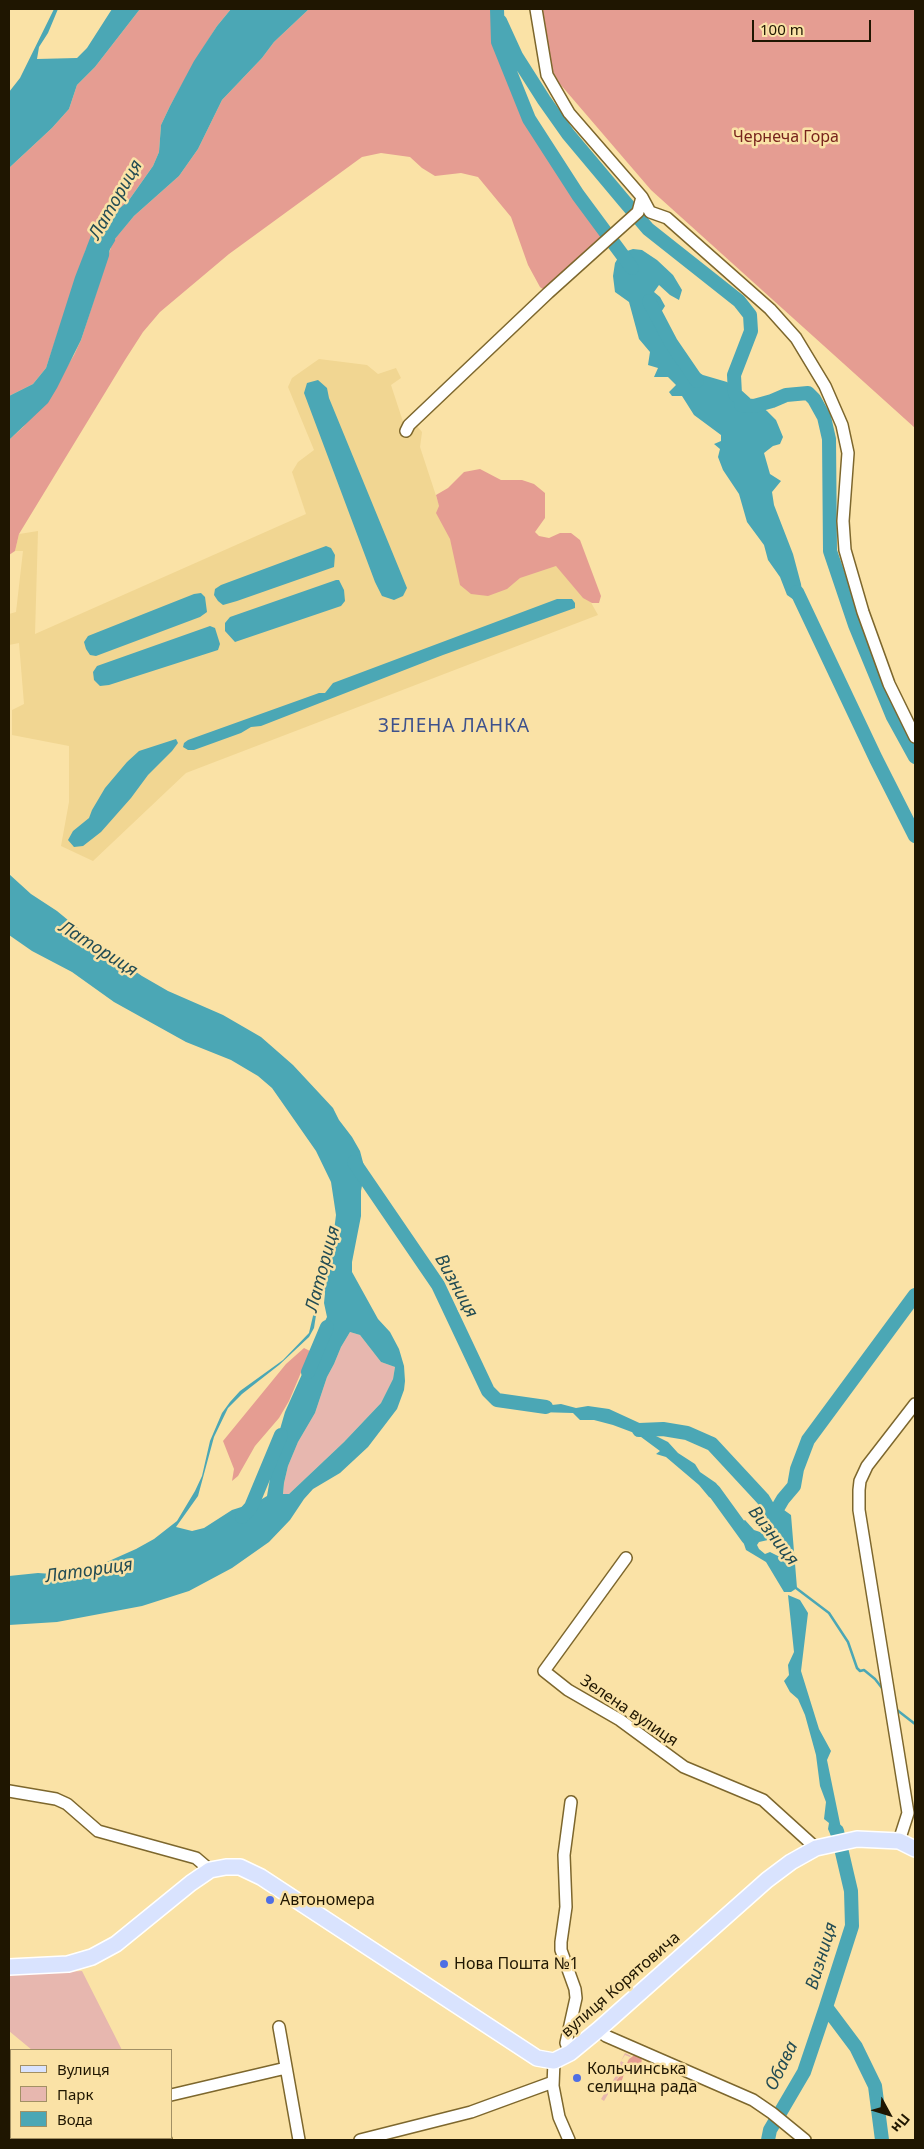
<!DOCTYPE html>
<meta charset="utf-8">
<style>
body{margin:0}
#map{position:relative;width:924px;height:2149px;overflow:hidden;background:#fae2a6;font-family:"Noto Sans",sans-serif}
canvas{display:block}
.frame{position:absolute;inset:0;border:10px solid #1f1601;pointer-events:none}
.legend{position:absolute;left:10px;top:2049px;width:162px;height:90px;box-sizing:border-box;background:#fae2a6;border:1px solid #a29064;margin:0;padding:6px 9px;list-style:none;font-size:15px;color:#1f1601}
.legend li{display:flex;align-items:center;gap:10px;height:25px}
.legend b{width:25px;border:1px solid #a29064}
.north{position:absolute;left:864px;top:2089px;width:50px;height:50px;-webkit-text-stroke:4px #fae2a6;paint-order:stroke;rotate:129deg;font-size:14px;font-weight:700;line-height:20px;text-align:center;color:#1f1601}
.north::after{content:'';display:block;margin:auto;width:18px;height:22px;background:#1f1601;clip-path:polygon(50% 0,100% 100%,50% 72%,0 100%)}
.scale{position:absolute;left:752px;top:20px;width:119px;height:22px;box-sizing:border-box;border:2px solid #1f1601;border-top:0;padding-left:6px;font-size:15px;line-height:18px;white-space:nowrap;color:#1f1601;-webkit-text-stroke:4px #fae2a6;paint-order:stroke}
</style>
<div id="map">
<canvas width="924" height="2149"></canvas>
<div class="frame"></div>
<ul class="legend">
<li><b style="height:6px;background:#d9e3fe"></b>Вулиця</li>
<li><b style="height:14px;background:#e7b7af"></b>Парк</li>
<li><b style="height:14px;background:#4ba7b5"></b>Вода</li>
</ul>
<div class="north">Пн</div>
<div class="scale">100 m</div>
</div>
<script>
const c = document.querySelector('canvas').getContext('2d');
c.lineJoin = 'round';
function fill(path, color) {
  c.fillStyle = color;
  c.fill(path, 'evenodd');
}
function poly(rows) {
  const path = new Path2D();
  for (const r of rows) {
    path.moveTo(r[0], r[1]);
    for (let i = 2; i < r.length; i += 2) path.lineTo(r[i], r[i + 1]);
  }
  return path;
}
function stroke(path, color, width, dash) {
  c.strokeStyle = color;
  c.lineWidth = width;
  c.lineCap = dash ? 'butt' : 'round';
  c.setLineDash(dash || []);
  c.stroke(path);
}
function write(font, color, halo, rows, align = 'center') {
  c.font = font + ' "Noto Sans",sans-serif';
  c.lineWidth = 5;
  c.setLineDash([]);
  c.textBaseline = 'middle';
  c.strokeStyle = halo;
  c.fillStyle = color;
  for (const [text, x, y, turn = 0] of rows) {
    c.save();
    c.translate(x, y);
    c.rotate((+turn || 0) * Math.PI / 180);
    c.textAlign = isNaN(turn) ? turn : align;
    if (halo) c.strokeText(text, 0, 0);
    c.fillText(text, 0, 0);
    c.restore();
  }
}
fill(poly([
 [319,359,367,365,378,374,396,368,401,378,391,385,407,434,417,426,422,432,420,447,467,590,565,556,598,615,186,773,93,861,61,846,69,802,69,746,12,735,12,710,24,704,19,643,9,645,9,614,16,612,23,551,15,551,19,534,38,531,35,634,306,514,292,472,298,462,314,450,288,387,292,378]
]), '#f1d692');
fill(poly([
 [350,1332,360,1335,381,1362,395,1367,393,1379,381,1403,344,1442,289,1494,283,1494,284,1483,288,1466,298,1442,315,1413,327,1377,334,1364,341,1347],
 [82,1971,122,2050,32,2050,9,2031,9,1975],
 [625,2053,631,2056,630,2057,625,2055,621,2061,626,2064,604,2101,601,2099,621,2068,619,2065]
]), '#e7b7af');
fill(poly([
 [140,9,231,9,217,26,195,61,170,106,161,125,159,152,153,166,129,200,106,221,86,249,46,368,33,384,9,396,9,168,52,128,69,109,77,85,95,67],
 [309,9,497,9,498,42,529,119,578,195,607,234,548,293,540,287,528,265,511,217,478,177,461,173,435,176,422,168,410,157,381,153,362,157,229,254,160,312,143,332,125,360,19,534,15,551,9,555,9,440,23,427,65,370,74,355,81,340,113,241,134,216,179,176,198,149,222,100,262,58,274,42],
 [541,9,915,9,915,428,651,190,560,84,550,67],
 [480,469,501,480,522,480,534,484,545,493,545,518,535,532,539,536,549,538,560,533,571,533,580,540,601,596,599,603,592,603,583,598,556,566,520,578,507,589,488,596,471,594,460,585,450,539,436,513,439,506,436,495,448,488,464,472],
 [304,1348,310,1351,289,1401,279,1418,255,1446,238,1476,232,1481,234,1469,223,1441,286,1364],
 [636,2054,642,2057,641,2067,635,2071,624,2074,618,2092,617,2094,610,2094,607,2092,620,2076,623,2070,622,2065,626,2065,629,2059]
]), '#e59d92');
fill(poly([
 [54,9,58,9,48,33,39,47,37,59,77,58,87,48,112,9,140,9,95,67,77,85,69,109,52,128,9,168,9,92,20,78],
 [231,9,309,9,274,42,262,58,222,100,198,149,179,176,134,216,110,245,109,256,81,340,57,388,48,403,9,440,9,396,33,384,46,368,75,277,92,233,129,200,153,166,159,152,161,125,170,106,194,61,217,26],
 [633,249,642,250,657,260,673,275,682,290,679,300,670,295,659,285,654,292,660,297,665,306,658,317,686,365,703,375,727,382,767,411,776,420,783,437,780,444,773,446,764,453,770,474,781,481,772,492,774,505,793,554,801,584,804,607,787,595,780,577,768,560,764,545,747,522,739,494,723,470,718,457,720,449,714,444,721,441,721,435,694,415,682,396,672,396,669,392,676,385,668,377,654,377,658,368,648,365,650,352,639,339,629,302,615,292,613,276,615,263,621,253],
 [318,380,327,388,329,398,407,588,403,596,394,600,382,596,375,582,304,393,307,383],
 [326,546,331,548,335,555,334,567,237,601,223,605,218,601,214,595,215,589,221,585],
 [336,580,339,580,344,590,345,601,341,606,235,642,225,631,225,623,230,617],
 [201,593,205,597,207,612,200,617,96,656,90,655,86,649,84,642,88,636,194,594],
 [557,599,572,599,575,603,575,608,443,655,261,726,251,727,241,733,194,750,188,750,183,747,184,743,188,740,319,693,325,693,333,683],
 [210,626,215,628,220,644,218,650,109,685,100,686,94,680,93,672,97,666],
 [176,739,178,743,172,751,148,775,131,798,101,832,83,846,74,847,68,840,73,831,89,818,92,810,105,788,127,762,139,751],
 [9,874,31,894,57,911,108,953,142,976,168,991,223,1015,261,1037,293,1065,333,1108,339,1120,352,1137,360,1151,365,1170,361,1191,361,1216,352,1262,352,1272,378,1319,390,1332,399,1349,404,1366,405,1381,404,1390,397,1409,368,1447,340,1473,313,1489,304,1499,290,1520,269,1542,232,1568,189,1591,142,1606,57,1622,9,1625,9,1576,38,1573,66,1575,91,1569,136,1549,154,1539,177,1521,195,1491,202,1476,210,1441,222,1413,230,1402,240,1391,283,1360,309,1333,320,1286,326,1273,331,1255,336,1215,331,1182,316,1151,272,1088,258,1076,231,1060,186,1042,114,1002,72,972,32,951,9,935],
 [323,1288,325,1293,324,1303,327,1317,320,1331,319,1351,307,1363,285,1412,276,1443,267,1496,257,1502,232,1510,204,1528,192,1531,176,1527,198,1496,214,1437,228,1408,242,1394,279,1365,309,1337,314,1328,319,1296],
 [350,1332,360,1335,381,1362,395,1367,393,1379,381,1403,344,1442,289,1494,283,1494,284,1483,288,1466,298,1442,315,1413,327,1377,334,1364,341,1347],
 [540,1400,552,1405,561,1404,576,1408,588,1406,609,1409,646,1426,652,1434,668,1442,678,1453,695,1464,700,1472,716,1483,726,1497,724,1505,709,1497,699,1485,666,1457,656,1454,660,1451,637,1434,613,1425,594,1420,580,1420,573,1413,538,1412,523,1401,532,1402],
 [768,1501,773,1506,784,1510,791,1515,797,1588,791,1592,784,1592,766,1562,746,1550,743,1541,733,1528,745,1520,754,1530,763,1533,766,1531,764,1517,760,1509],
 [768,1540,777,1547,782,1555,780,1557,770,1552,765,1554,759,1549,757,1545,759,1542],
 [788,1595,800,1600,808,1613,801,1671,819,1729,831,1751,827,1760,842,1833,831,1836,828,1829,829,1823,824,1819,826,1802,820,1786,816,1755,805,1715,798,1699,790,1692,784,1681,789,1675,788,1665,794,1652]
]), '#4ba7b5');
stroke(poly([
 [108,250,114,240],
 [796,1588,829,1613,848,1642,857,1668,860,1671,864,1670,875,1679,882,1688],
 [897,1710,915,1724]
]), '#4ba7b5', 2.5);
stroke(poly([
 [497,9,498,42,529,119,578,195,632,268],
 [500,21,516,56,544,100,568,134,625,202,648,229,739,301,750,315,751,331,734,375,735,394,745,403],
 [649,301,671,343,697,381],
 [741,405,754,406,772,401,786,395,808,393,814,399,824,417,829,439,830,551,855,625,893,717,915,757],
 [797,592,876,759,915,836],
 [354,1162,438,1285,488,1391,497,1400,546,1407],
 [308,1372,327,1327],
 [639,1430,663,1429,687,1433,712,1444,763,1499,773,1516],
 [714,1491,748,1538],
 [242,1517,251,1507,281,1435],
 [771,1525,773,1516,783,1499,794,1486,797,1469,808,1440,915,1295],
 [837,1831,851,1891,852,1926,826,2007,856,2047,875,2086,882,2140],
 [768,2140,770,2130,804,2072,826,2007]
]), '#4ba7b5', 14);
const minor = poly([
 [642,197,650,212,667,218,770,309,796,338,825,386,842,425,848,453,843,521,845,550,863,612,889,684,915,737],
 [406,431,409,425,548,293,638,212,642,197,569,113,547,75,536,9],
 [626,1558,544,1671,568,1690,620,1720,684,1767,763,1800,816,1848],
 [9,1791,56,1799,67,1804,98,1831,196,1858,210,1870],
 [899,1841,908,1813,859,1510,859,1490,860,1481,867,1466,915,1404],
 [279,2027,299,2140],
 [598,2030,606,2036,753,2100,772,2113,805,2140],
 [570,2053,566,2043,576,1998,575,1989,561,1950,561,1942,566,1907,564,1855,571,1802],
 [554,2061,553,2086,559,2117,569,2140],
 [171,2095,286,2068],
 [9,2132,11,2132],
 [165,2138,166,2140],
 [360,2140,471,2112,553,2082]
]);
const major = poly([
 [9,1967,68,1964,92,1957,116,1944,191,1883,210,1870,226,1867,240,1867,261,1877,537,2058,554,2061,570,2053,598,2030,767,1880,791,1862,816,1848,857,1839,899,1841,915,1849]
]);
stroke(minor, '#7d672d', 14);
stroke(major, '#fff', 18);
stroke(minor, '#fff', 11);
stroke(major, '#d9e3fe', 15);
for (const [x, y, r, color] of [
 [270,1900,5,"#4f6fe4"],
 [444,1964,5,"#4f6fe4"],
 [577,2078,5,"#4f6fe4"]
]) {
  const dot = new Path2D();
  dot.arc(x, y, r, 0, 2 * Math.PI);
  c.fillStyle = color;
  c.fill(dot);
  stroke(dot, '#fae2a6', 2);
}
write('16px', '#77231c', '#fae2a6', [
 ["Чернеча Гора",786,137]
]);
write('16px', '#1f1601', '#fae2a6', [
 ["Зелена вулиця",629,1711,34],
 ["вулиця Корятовича",621,1985,-41]
]);
write('16px', '#1f1601', '#fae2a6', [
 ["Автономера",280,1900],
 ["Нова Пошта №1",454,1964],
 ["Кольчинська",587,2069],
 ["селищна рада",587,2087]
], 'left');
write('italic 18px', '#234c53', '#fae2a6', [
 ["Латориця",116,200,-60],
 ["Латориця",98,949,32],
 ["Латориця",323,1269,-75],
 ["Визниця",456,1286,61],
 ["Визниця",773,1536,52],
 ["Латориця",89,1571,-8],
 ["Визниця",822,1956,-73],
 ["Обава",782,2066,-64]
]);
c.letterSpacing = '1px';
write('19px', '#3e528d', '#fae2a6', [
 ["ЗЕЛЕНА ЛАНКА",454,727]
]);
c.letterSpacing = '0px';
</script>
